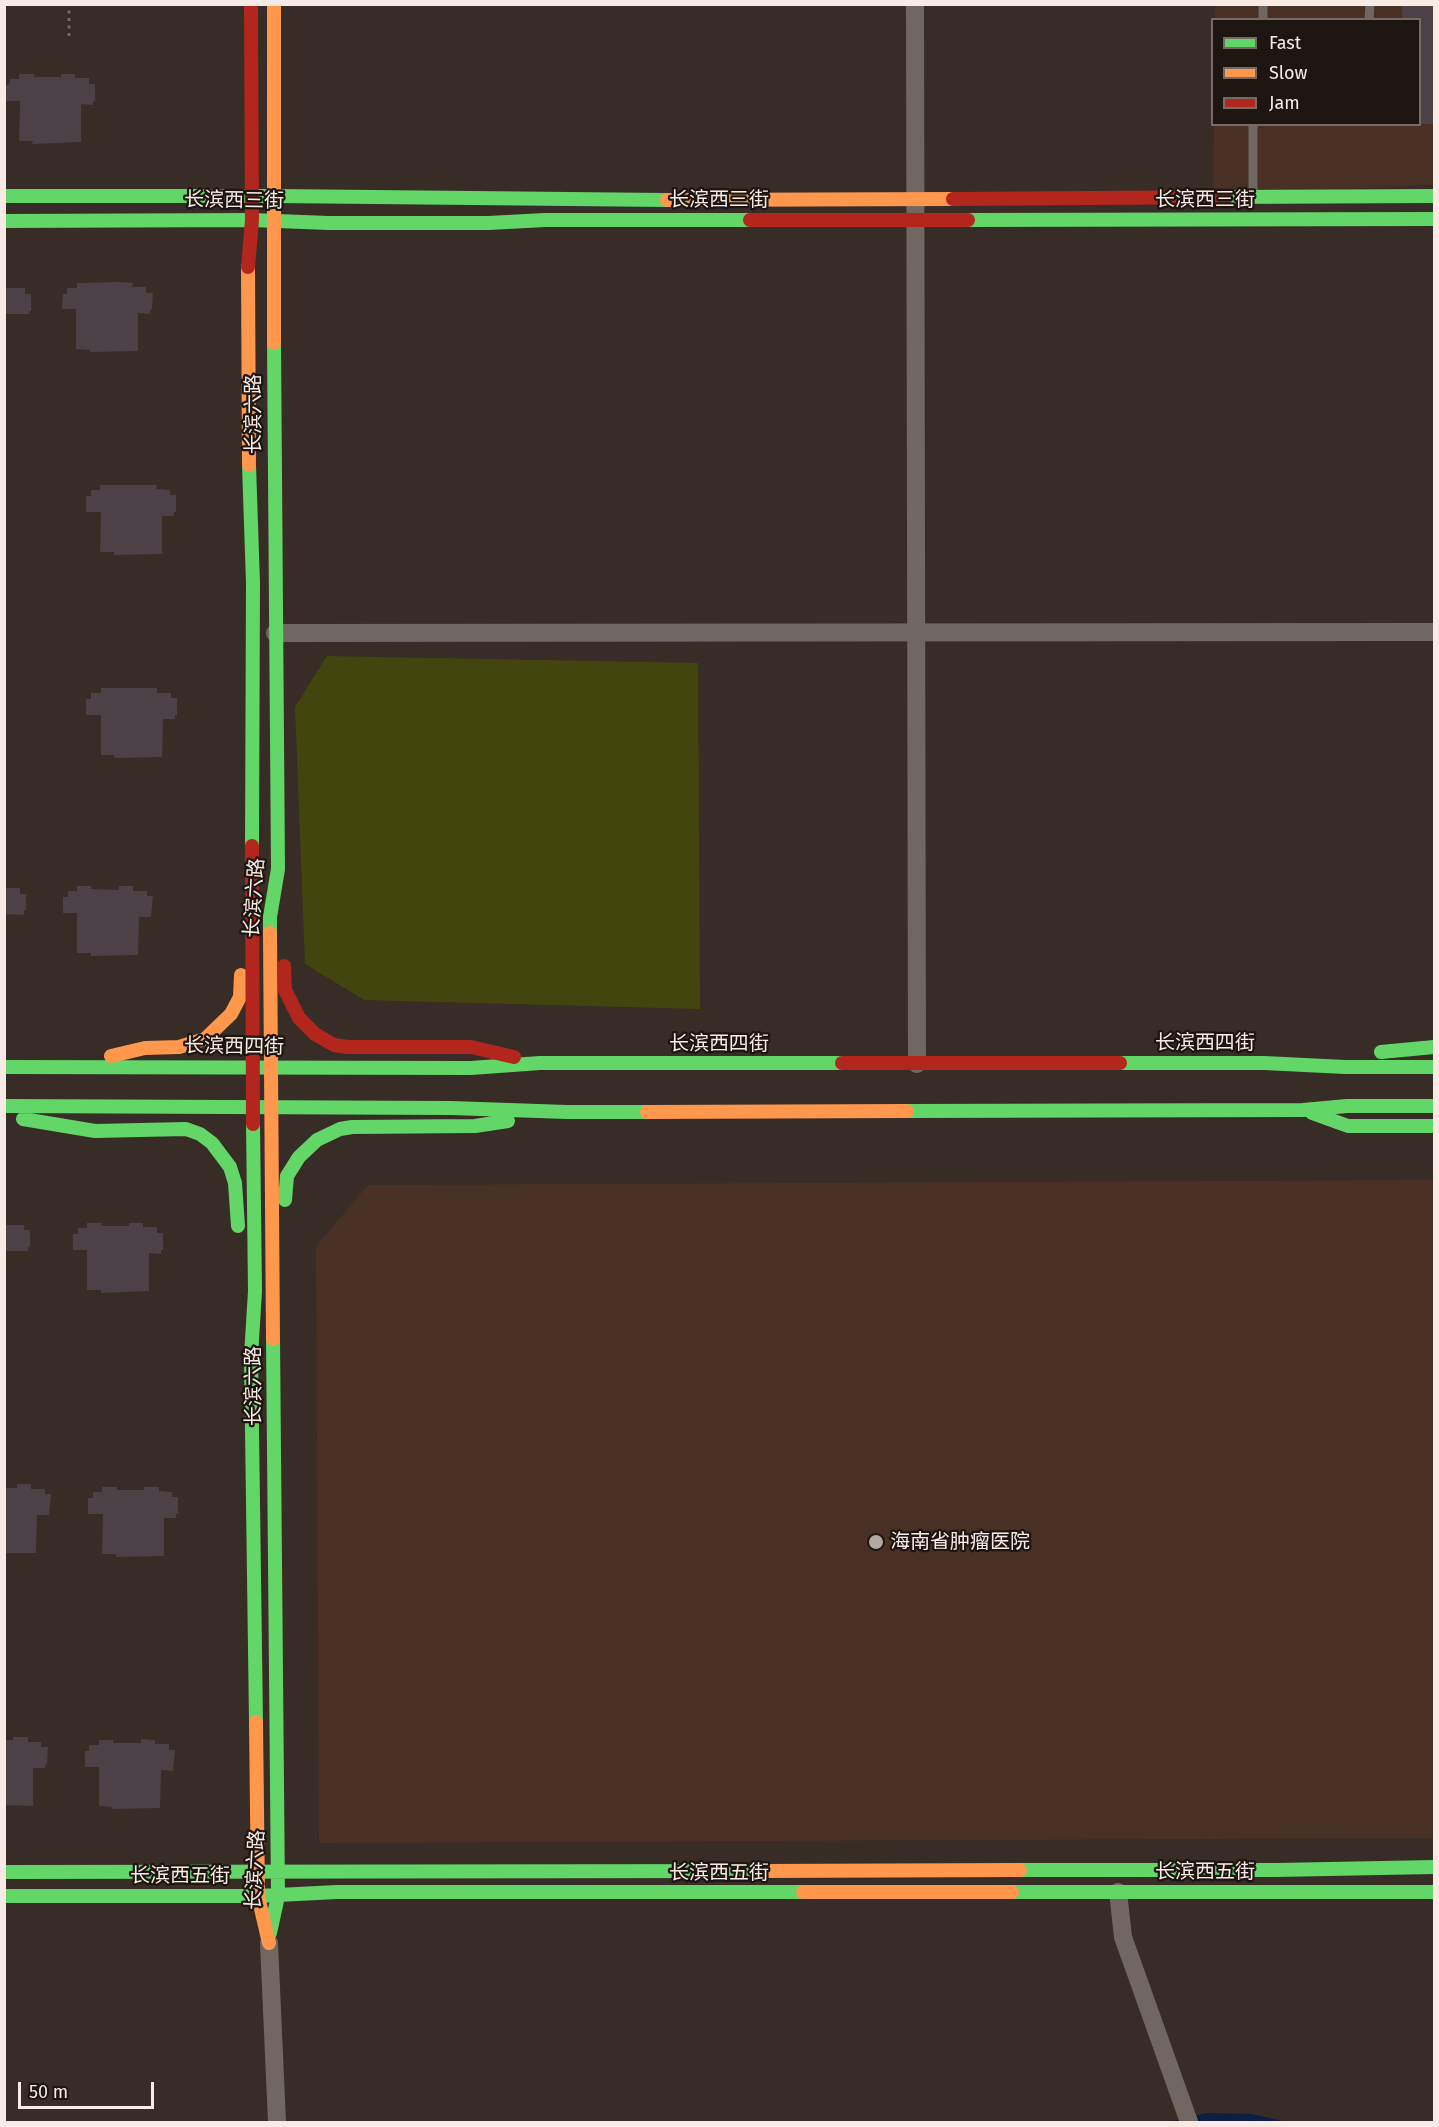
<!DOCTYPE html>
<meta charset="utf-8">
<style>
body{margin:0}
#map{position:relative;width:1439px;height:2127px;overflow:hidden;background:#372c26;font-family:"Fira Sans",sans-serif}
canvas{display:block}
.frame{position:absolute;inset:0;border:6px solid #f8ebe5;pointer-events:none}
.legend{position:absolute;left:1211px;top:18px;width:210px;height:108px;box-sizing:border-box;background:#1d1510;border:2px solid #756b65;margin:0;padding:8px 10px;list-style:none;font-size:18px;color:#f8ebe5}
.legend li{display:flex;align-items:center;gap:12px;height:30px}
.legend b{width:30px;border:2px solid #756b65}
.scale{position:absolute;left:18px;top:2082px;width:136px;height:27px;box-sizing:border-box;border:3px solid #f8ebe5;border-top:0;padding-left:8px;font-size:18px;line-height:21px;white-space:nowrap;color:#f8ebe5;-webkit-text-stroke:4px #1d1510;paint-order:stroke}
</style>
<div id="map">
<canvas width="1439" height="2127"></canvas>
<div class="frame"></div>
<ul class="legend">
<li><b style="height:8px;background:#63d668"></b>Fast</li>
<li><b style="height:8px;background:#ff974d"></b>Slow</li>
<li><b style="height:8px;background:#b3261e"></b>Jam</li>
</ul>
<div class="scale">50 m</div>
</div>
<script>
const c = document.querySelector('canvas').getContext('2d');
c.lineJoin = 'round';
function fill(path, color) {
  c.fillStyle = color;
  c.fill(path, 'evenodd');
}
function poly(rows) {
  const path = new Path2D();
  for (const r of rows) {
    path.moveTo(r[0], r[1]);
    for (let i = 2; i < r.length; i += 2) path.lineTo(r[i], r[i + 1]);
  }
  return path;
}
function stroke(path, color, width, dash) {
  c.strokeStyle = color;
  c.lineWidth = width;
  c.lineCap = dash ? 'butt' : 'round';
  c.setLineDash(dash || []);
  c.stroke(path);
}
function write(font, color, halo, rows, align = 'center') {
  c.font = font + ' "Fira Sans","Noto Sans SC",sans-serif';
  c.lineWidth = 4.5;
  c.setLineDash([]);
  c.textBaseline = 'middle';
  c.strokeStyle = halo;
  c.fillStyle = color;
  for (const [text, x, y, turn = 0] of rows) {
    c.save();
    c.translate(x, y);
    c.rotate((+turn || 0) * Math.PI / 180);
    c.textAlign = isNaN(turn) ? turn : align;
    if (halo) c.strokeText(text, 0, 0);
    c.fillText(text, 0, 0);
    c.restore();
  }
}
fill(poly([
 [1215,5,1434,5,1434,185,1213,195,1214,125,1420,124,1420,20,1215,19],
 [1434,1180,1434,1838,319,1843,316,1246,368,1185]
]), '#483024');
fill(poly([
 [327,656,698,663,700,1009,364,1000,305,964,295,707]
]), '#42460e');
fill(poly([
 [1207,2113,1252,2114,1287,2122,1169,2122]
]), '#0d1d44');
fill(poly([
 [1402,4,1434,4,1434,124,1419,124,1419,20,1402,20],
 [19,74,34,74,34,77,61,77,61,74,75,74,75,78,89,78,89,84,95,84,95,101,93,101,93,105,81,104,81,142,32,144,33,141,19,141,20,101,5,101,5,85,9,85,10,79,19,79],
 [118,282,133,283,132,287,146,287,146,293,153,293,152,309,151,309,150,314,138,313,138,351,90,352,90,350,76,349,76,309,62,309,63,294,67,294,67,288,77,288,77,283],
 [4,288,25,288,25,294,31,294,31,311,29,311,29,314,4,314],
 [100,485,157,485,156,489,170,490,170,495,176,495,176,512,174,512,174,516,162,516,162,554,114,555,114,552,100,552,101,512,86,512,86,496,91,496,91,490,100,490],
 [101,688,157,688,157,693,171,693,171,698,177,698,177,715,175,715,175,719,163,719,162,757,114,758,114,755,101,755,101,715,86,715,86,699,91,699,91,693,101,693],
 [77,886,91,886,91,889,119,890,119,886,133,886,133,891,147,891,147,896,153,896,151,917,139,917,138,955,91,956,91,953,77,953,77,913,63,913,63,897,68,897,68,891,77,891],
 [4,888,20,888,20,894,26,894,26,910,24,910,24,915,4,914],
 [87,1223,102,1223,102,1226,129,1226,129,1223,143,1223,143,1227,157,1227,157,1233,163,1233,163,1250,161,1250,161,1254,149,1253,149,1291,101,1293,101,1290,87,1290,87,1250,73,1250,73,1234,78,1234,78,1228,87,1228],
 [4,1225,24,1225,24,1230,30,1230,30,1247,28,1247,28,1251,4,1251],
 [17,1484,31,1484,31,1489,45,1489,45,1494,51,1494,49,1515,37,1515,36,1553,4,1553,4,1488,17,1488],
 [102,1487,117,1487,117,1490,144,1490,144,1487,159,1487,159,1491,172,1492,172,1497,178,1497,178,1514,176,1514,176,1518,164,1518,164,1556,116,1557,116,1554,102,1554,103,1514,88,1514,88,1498,93,1498,93,1492,102,1492],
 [13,1737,28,1737,28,1742,41,1742,41,1747,48,1747,47,1764,46,1764,45,1768,33,1768,33,1806,4,1805,4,1740,13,1740],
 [141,1739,155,1740,155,1744,169,1744,169,1750,175,1750,173,1771,161,1770,160,1808,112,1809,112,1807,99,1806,99,1767,85,1767,85,1751,89,1751,89,1745,99,1745,99,1740,113,1740,113,1743,141,1743]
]), '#4b4146');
stroke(poly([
 [69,36,69,4]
]), '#726a66', 3, [3, 4.5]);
stroke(poly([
 [1263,20,1263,4],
 [1369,20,1370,4],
 [1253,195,1253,124]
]), '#706762', 9);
stroke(poly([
 [915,4,917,1064],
 [275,633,1434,632],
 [1118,1892,1123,1937,1189,2122],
 [269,1943,277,2122]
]), '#706762', 18);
stroke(poly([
 [4,196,275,196,667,200],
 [1226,197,1434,196],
 [968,220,1434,219],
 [4,221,252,220,328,223,489,223,545,220,750,220],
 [249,465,253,583,252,846],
 [270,933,270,917,278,869,274,343],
 [1381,1052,1434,1047],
 [1120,1063,1264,1063,1345,1067,1434,1067],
 [4,1067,471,1068,540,1063,842,1063],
 [4,1106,451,1108,567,1112,647,1112],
 [907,1111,1303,1110,1347,1106,1434,1106],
 [1312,1113,1348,1126,1434,1126],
 [23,1119,95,1131,186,1129,200,1134,212,1143,230,1167,235,1183,238,1226],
 [253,1124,255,1291,251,1356,256,1722],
 [285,1200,287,1176,299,1157,317,1140,340,1129,352,1127,475,1126,508,1121],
 [1020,1870,1276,1870,1434,1867],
 [4,1872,762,1871],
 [1012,1892,1434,1892],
 [4,1896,258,1896,337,1892,803,1892],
 [270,1933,278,1896,273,1339]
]), '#63d668', 14);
stroke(poly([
 [667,200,953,199],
 [248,267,249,465],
 [274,343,274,4],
 [270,933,273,1339],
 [111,1056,145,1048,179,1047,205,1039,231,1014,240,997,241,975],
 [647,1112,907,1111],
 [256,1722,258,1896,269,1943],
 [762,1871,1020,1870],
 [803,1892,1012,1892]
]), '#ff974d', 14);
stroke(poly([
 [953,199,1226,197],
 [750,220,968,220],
 [248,267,252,220,251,4],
 [252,846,253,1124],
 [284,966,285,990,299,1018,315,1034,334,1045,348,1047,471,1047,514,1057],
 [842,1063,1120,1063]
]), '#b3261e', 14);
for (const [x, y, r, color] of [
 [876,1542,8,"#b4a8a2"]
]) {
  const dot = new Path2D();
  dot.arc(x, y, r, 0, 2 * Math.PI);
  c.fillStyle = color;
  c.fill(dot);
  stroke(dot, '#1d1510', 2);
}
write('20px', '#f8ebe5', '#1d1510', [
 ["长滨西三街",719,200],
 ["长滨西三街",1205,200],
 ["长滨西三街",234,201,1],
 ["长滨六路",254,414,-90],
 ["长滨六路",255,898,-86],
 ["长滨西四街",1205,1043],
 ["长滨西四街",719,1044],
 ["长滨西四街",234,1047,1],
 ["长滨六路",254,1386,-90],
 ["长滨六路",256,1870,-87],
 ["长滨西五街",1205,1872],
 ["长滨西五街",719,1873],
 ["长滨西五街",180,1876]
]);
write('20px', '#f8ebe5', '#1d1510', [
 ["海南省肿瘤医院",890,1542]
], 'left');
</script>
